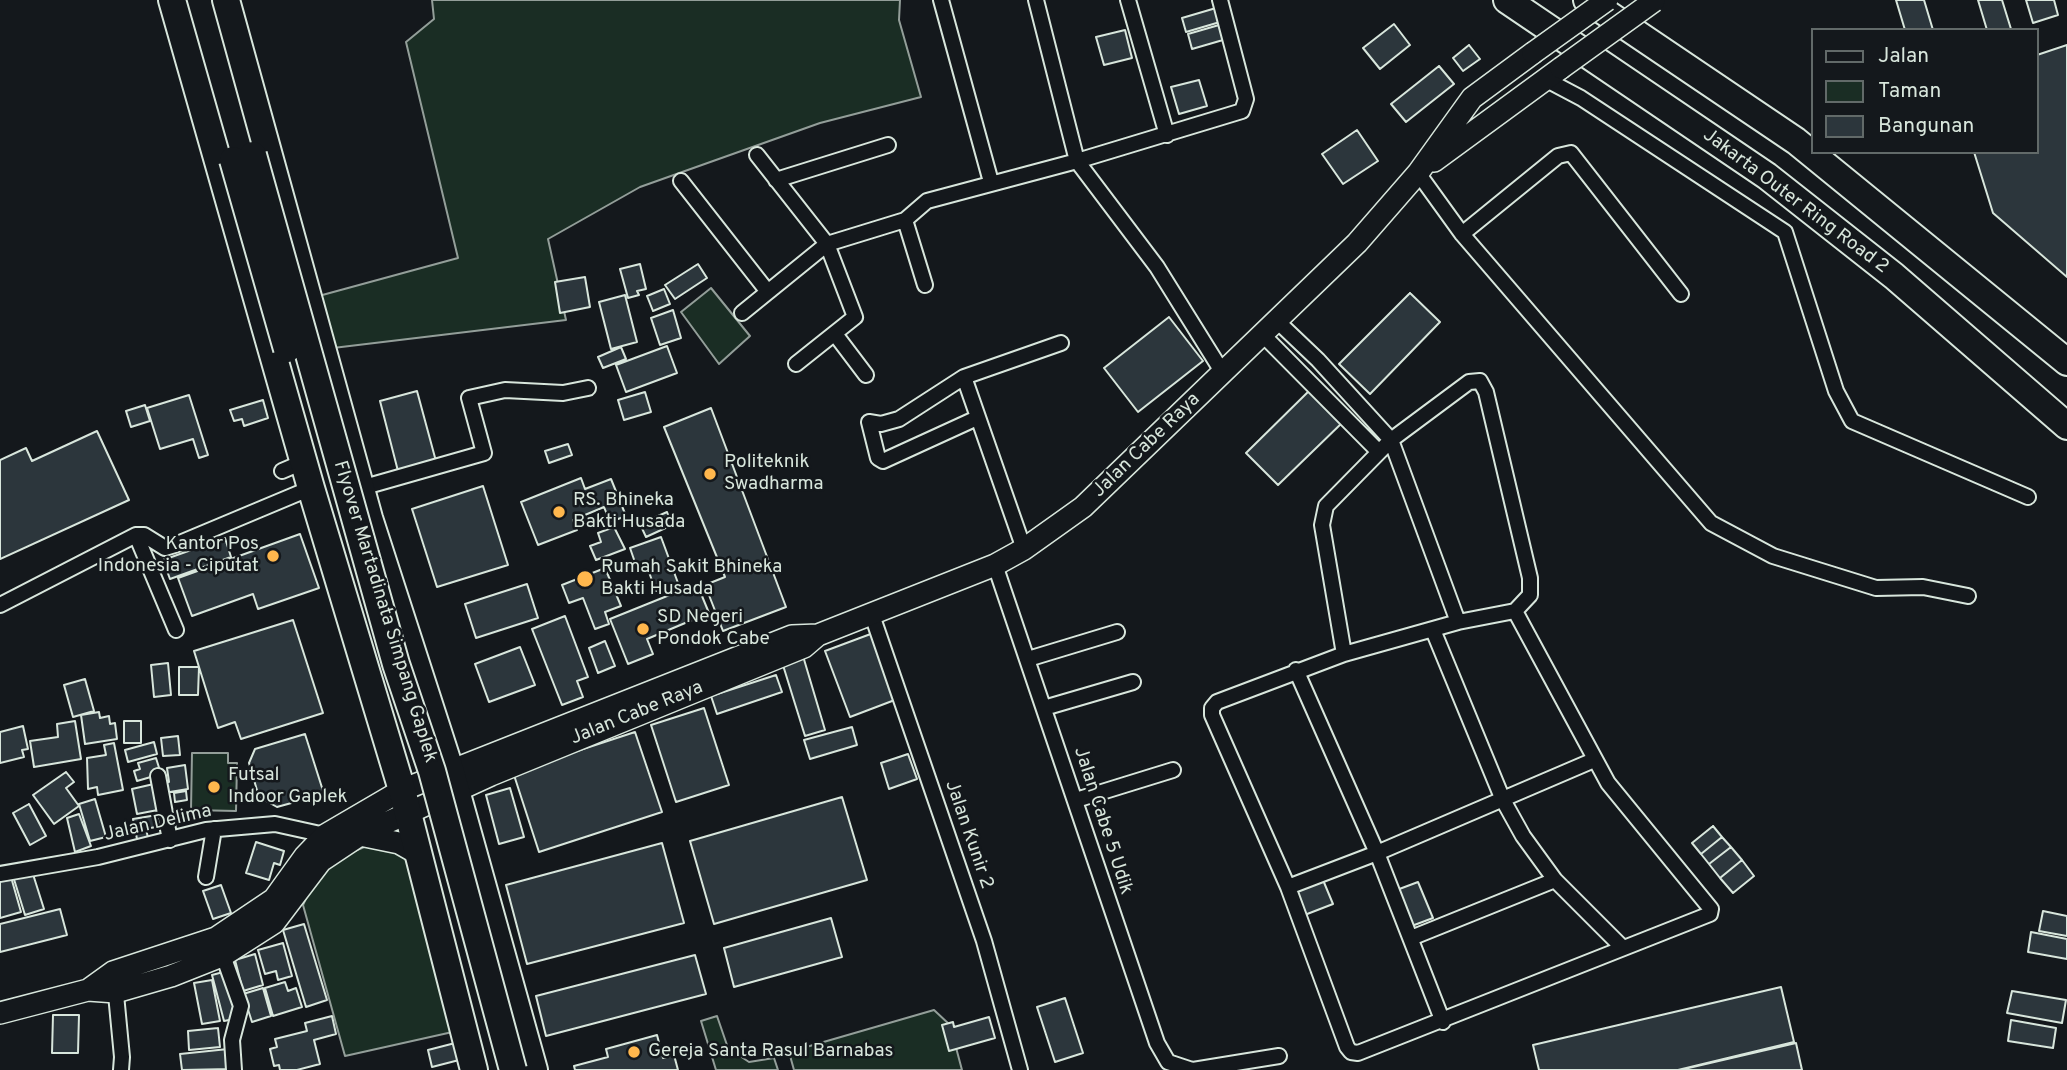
<!DOCTYPE html>
<html>
<head>
<meta charset="utf-8">
<style>
	body { margin:0 }
	#map { position:relative; width:2067px; height:1070px; overflow:hidden; background:#14181c; font-family:Overpass,sans-serif }
	canvas { display:block }
	.legend { position:absolute; left:1811px; top:28px; width:228px; height:126px; box-sizing:border-box; background:#14181c; border:2px solid #626a69; margin:0; padding:9px 12px; list-style:none; font-size:21px; color:#d8e6dc }
	.legend li { display:flex; align-items:center; gap:14px; height:35px }
	.legend b { width:35px; border:2px solid #626a69 }
</style>
</head>
<body>
<div id="map">
<canvas width="2067" height="1070"></canvas>
<ul class="legend">
<li><b style="height:9px;background:#14181c"></b>Jalan</li>
<li><b style="height:19px;background:#1a2d24"></b>Taman</li>
<li><b style="height:19px;background:#2c363c"></b>Bangunan</li>
</ul>
</div>
<script>
const ctx = document.querySelector('canvas').getContext('2d');
ctx.lineJoin = 'round';
function paint(path, color) { ctx.fillStyle = color; ctx.fill(path, 'evenodd'); }
const toPath = rows => new Path2D(rows.map(r => 'M' + r).join(''));
function trace(path, color, width, dash) { ctx.strokeStyle = color; ctx.lineWidth = width; ctx.lineCap = dash ? 'butt' : 'round'; ctx.setLineDash(dash || []); ctx.stroke(path); }
function drawText(font, color, halo, rows, align = 'center') {
  ctx.font = font + ' Overpass,sans-serif'; ctx.lineWidth = 5; ctx.setLineDash([]); ctx.textBaseline = 'middle'; ctx.strokeStyle = halo; ctx.fillStyle = color; for (const [text, x, y, turn = 0] of rows) {
    ctx.save(); ctx.translate(x, y); ctx.rotate((+turn || 0) * Math.PI / 180); ctx.textAlign = isNaN(turn) ? turn : align; if (halo) ctx.strokeText(text, 0, 0); ctx.fillText(text, 0, 0); ctx.restore();
  }
}
const green = toPath([
	[432,0,900,0,899,20,921,97,820,123,640,187,548,239,566,320,333,348,315,297,458,258,406,42,434,19,432,0],
	[711,288,750,336,719,364,681,312,711,288],
	[192,753,228,753,228,763,237,763,236,811,191,810,192,753],
	[369,845,382,847,413,861,457,1031,345,1056,303,905,313,883,331,861,369,845],
	[934,1010,950,1025,962,1070,794,1070,789,1052,934,1010],
	[717,1016,728,1048,749,1062,774,1058,778,1070,716,1070,701,1021,717,1016]
]);
paint(green, '#1a2d24');
trace(green, '#939e99', 2);
const building = toPath([
	[1896,0,1924,0,1933,30,1905,30,1896,0],
	[1978,0,2002,0,2011,29,1987,30,1978,0],
	[2026,0,2054,0,2058,15,2033,23,2026,0],
	[1216,8,1220,22,1186,32,1182,18,1216,8],
	[1394,24,1410,45,1380,69,1363,48,1394,24],
	[1219,25,1223,40,1192,49,1188,34,1219,25],
	[1125,30,1132,58,1104,65,1096,37,1125,30],
	[1469,45,1480,59,1463,71,1453,58,1469,45],
	[2067,45,2067,277,1993,213,1974,152,2037,152,2037,55,2067,45],
	[1439,66,1454,84,1406,122,1391,104,1439,66],
	[1199,80,1207,106,1179,114,1171,87,1199,80],
	[1357,130,1378,161,1343,184,1322,154,1357,130],
	[640,264,646,289,637,291,639,295,628,298,620,269,640,264],
	[698,264,707,278,675,299,665,285,698,264],
	[585,277,590,307,560,313,555,282,585,277],
	[664,289,670,304,653,311,647,296,664,289],
	[1410,293,1440,322,1370,394,1339,364,1410,293],
	[625,295,637,342,611,349,599,302,625,295],
	[673,310,681,338,660,345,651,318,673,310],
	[1169,317,1203,361,1138,412,1104,368,1169,317],
	[667,346,677,373,626,392,616,365,667,346],
	[621,347,626,359,603,368,598,357,621,347],
	[1313,387,1345,420,1278,485,1246,453,1313,387],
	[417,391,437,465,399,475,380,401,417,391],
	[645,392,651,412,624,420,618,400,645,392],
	[189,395,208,455,199,458,193,439,160,449,147,408,189,395],
	[263,400,268,418,244,426,242,419,234,421,230,410,263,400],
	[145,405,150,421,131,427,126,411,145,405],
	[711,408,786,607,723,631,705,585,725,577,664,427,711,408],
	[97,431,129,500,0,559,0,460,26,448,32,461,97,431],
	[568,444,572,455,549,463,545,451,568,444],
	[581,478,585,489,611,479,626,516,610,522,604,507,573,520,577,530,538,545,521,502,581,478],
	[483,486,508,565,437,587,412,509,483,486],
	[667,512,672,525,646,537,640,524,667,512],
	[614,527,625,549,596,560,590,546,601,542,598,533,614,527],
	[300,534,319,588,258,609,253,594,192,616,178,578,300,534],
	[661,537,678,583,656,591,647,567,638,571,630,548,661,537],
	[225,538,231,557,170,579,163,560,225,538],
	[605,568,621,606,605,612,609,624,595,629,583,598,569,603,562,585,605,568],
	[527,584,538,618,476,638,465,604,527,584],
	[697,584,709,613,647,639,653,654,628,664,610,619,697,584],
	[565,616,588,677,577,681,583,697,562,705,532,629,565,616],
	[293,620,323,713,241,739,235,722,218,728,194,651,293,620],
	[876,632,900,698,850,717,825,651,876,632],
	[605,641,615,666,598,673,589,648,605,641],
	[520,647,535,685,489,702,475,664,520,647],
	[803,656,825,730,805,736,782,662,803,656],
	[168,663,171,695,154,697,151,665,168,663],
	[179,667,199,667,198,695,179,695,179,667],
	[776,675,782,692,717,714,711,696,776,675],
	[85,679,94,711,73,717,64,685,85,679],
	[704,708,729,785,676,802,651,725,704,708],
	[99,712,100,718,109,716,110,724,115,723,117,739,85,744,81,715,99,712],
	[75,721,81,759,34,767,30,741,58,737,57,724,75,721],
	[124,721,141,721,141,743,124,743,124,721],
	[23,726,28,749,22,750,24,757,0,763,0,732,23,726],
	[852,727,857,745,810,759,804,740,852,727],
	[635,732,662,812,539,852,513,772,635,732],
	[305,734,324,794,277,807,259,797,249,763,255,749,305,734],
	[178,736,180,755,163,756,161,738,178,736],
	[154,742,157,754,128,762,125,750,154,742],
	[114,743,123,790,98,795,97,787,88,789,87,758,106,755,104,745,114,743],
	[908,754,917,779,889,789,881,763,908,754],
	[156,758,161,774,137,781,134,771,140,769,138,763,156,758],
	[185,765,188,789,164,793,163,783,169,782,167,768,185,765],
	[66,772,74,782,66,788,79,806,54,824,33,795,66,772],
	[158,783,163,809,137,814,132,789,158,783],
	[510,788,524,837,499,844,486,795,510,788],
	[186,791,187,800,175,802,174,793,186,791],
	[842,797,867,880,714,924,690,841,842,797],
	[95,799,106,837,90,841,79,804,95,799],
	[29,804,46,836,30,845,13,813,29,804],
	[79,814,91,846,75,852,67,818,79,814],
	[163,814,165,825,146,829,149,842,138,844,133,819,163,814],
	[1713,826,1722,837,1701,854,1692,843,1713,826],
	[1722,837,1731,847,1709,864,1701,854,1722,837],
	[256,842,284,851,280,865,274,863,269,880,246,873,256,842],
	[662,843,684,923,527,964,506,885,662,843],
	[1731,847,1742,860,1720,878,1709,864,1731,847],
	[1742,860,1754,876,1733,893,1720,878,1742,860],
	[32,871,44,909,25,915,13,876,32,871],
	[11,877,21,912,0,918,0,880,11,877],
	[1323,880,1333,904,1302,916,1292,892,1323,880],
	[1418,882,1433,918,1409,927,1394,891,1418,882],
	[221,885,231,913,213,919,203,891,221,885],
	[60,909,67,935,0,952,0,924,60,909],
	[2043,911,2067,916,2067,936,2039,931,2043,911],
	[831,918,842,957,734,987,724,948,831,918],
	[304,924,327,1000,306,1007,283,930,304,924],
	[2031,932,2067,939,2067,959,2028,952,2031,932],
	[283,943,292,976,278,980,276,971,265,974,258,950,283,943],
	[255,954,263,985,243,991,235,960,255,954],
	[695,955,706,994,546,1036,536,996,695,955],
	[227,971,239,1018,224,1021,212,975,227,971],
	[212,980,220,1021,202,1024,194,983,212,980],
	[285,982,288,991,296,988,302,1007,273,1016,265,988,285,982],
	[1781,987,1794,1042,1678,1070,1539,1070,1533,1045,1781,987],
	[263,988,271,1016,252,1022,243,994,263,988],
	[2012,991,2066,1000,2062,1023,2007,1013,2012,991],
	[1065,998,1083,1053,1055,1062,1037,1007,1065,998],
	[53,1015,79,1015,78,1053,52,1053,53,1015],
	[332,1016,336,1034,314,1040,320,1064,297,1070,280,1070,279,1065,274,1066,270,1049,277,1047,275,1039,307,1031,305,1023,332,1016],
	[989,1017,995,1038,949,1051,942,1025,953,1022,954,1027,989,1017],
	[2011,1020,2056,1028,2053,1048,2008,1041,2011,1020],
	[218,1028,220,1047,189,1050,188,1031,218,1028],
	[657,1035,663,1058,674,1055,678,1070,575,1070,574,1066,608,1057,606,1049,657,1035],
	[459,1042,463,1059,432,1067,428,1050,459,1042],
	[1796,1043,1802,1070,1680,1070,1796,1043],
	[228,1049,230,1069,182,1070,180,1054,228,1049]
]);
paint(building, '#2c363c');
trace(building, '#d8e6dc', 2);
const street = toPath([
	[941,0,991,182],
	[1036,0,1077,161,1157,267,1223,373],
	[1128,0,1167,135],
	[1545,79,1581,98,1785,232,1836,391,1852,421,2028,497],
	[757,155,827,244,855,317,796,364],
	[1418,173,1462,234,1711,523,1773,556,1876,588,1923,587,1968,596],
	[776,180,888,145],
	[681,181,768,292],
	[1462,234,1558,156,1571,153,1681,294],
	[925,285,905,220,927,201,1077,161,1242,111,1246,99,1220,0],
	[742,313,827,244,905,220],
	[1276,320,1318,360,1391,440,1458,622],
	[835,334,866,375],
	[1262,334,1379,452],
	[964,377,1024,549],
	[977,418,883,461,878,458,869,422,881,424,899,419,964,377,1061,343],
	[282,471,303,462],
	[361,488,484,453,469,398,505,390,563,393,588,388],
	[136,535,176,630],
	[995,565,1157,1043,1168,1062,1192,1070],
	[0,605,136,535,144,535,165,548,175,545,311,488],
	[872,615,984,941,1020,1070],
	[1433,630,1503,800,1523,836,1555,880,1623,948],
	[1344,654,1322,525,1326,506,1391,440,1469,382,1480,381,1486,392,1530,578,1530,595,1515,611,1458,622,1344,654,1217,702,1212,708,1212,715,1288,887,1347,1047,1351,1052,1358,1053,1710,914,1711,909,1608,783,1515,611],
	[1028,659,1117,632],
	[1044,708,1133,682],
	[158,776,170,840],
	[1076,800,1173,770],
	[0,874,98,857,206,830,275,824,325,835],
	[206,877,214,829],
	[1288,887,1377,853,1296,670],
	[1411,938,1555,880],
	[220,947,241,1006,232,1040,234,1070],
	[115,984,122,1057,121,1070],
	[1443,1022,1377,853,1594,760],
	[1193,1070,1279,1056]
]);
const secondary = toPath([
	[1434,161,1561,68],
	[360,835,399,843,420,855],
	[88,990,116,992,171,976,224,955,274,923,321,861,360,835,491,775,804,647,818,635,995,565,1024,549,1083,507,1357,243,1418,173,1472,98,1533,53],
	[0,1013,88,990,113,972,216,938,274,899,305,856,325,835,402,790,792,636,818,635]
]);
const highway = toPath([
	[172,0,311,488,402,790,474,1070],
	[226,0,369,518,450,769,534,1070],
	[1507,0,1767,176,1894,276,2067,426],
	[1587,0,1796,141,2067,362]
]);
trace(street, '#d8e6dc', 18);
trace(secondary, '#d8e6dc', 24);
trace(highway, '#d8e6dc', 30);
trace(street, '#14181c', 14);
trace(secondary, '#14181c', 21);
trace(highway, '#14181c', 26);
const secondaryBridge = toPath([
	[1533,53,1607,0],
	[1561,68,1654,1]
]);
const highwayBridge = toPath([
	[253,155,396,664,432,771,513,1070],
	[233,160,287,349]
]);
trace(secondaryBridge, '#d8e6dc', 24, []);
trace(highwayBridge, '#d8e6dc', 30, []);
trace(secondaryBridge, '#14181c', 21);
trace(highwayBridge, '#14181c', 26);
for (const [x, y, r, color] of [
	[710,474,7,"#ffb74d"],
	[559,512,7,"#ffb74d"],
	[273,556,7,"#ffb74d"],
	[585,579,9,"#ffb74d"],
	[643,629,7,"#ffb74d"],
	[214,787,7,"#ffb74d"],
	[634,1052,7,"#ffb74d"]
]) { const dot = new Path2D(); dot.arc(x, y, r, 0, 2 * Math.PI); ctx.fillStyle = color; ctx.fill(dot); trace(dot, '#14181c', 2.5); }
drawText('19px', '#d8e6dc', '#14181c', [
	["Jakarta Outer Ring Road 2",1795,202,37],
	["Jalan Cabe Raya",1147,446,-44],
	["Flyover Martadinata Simpang Gaplek",384,612,73],
	["Jalan Cabe Raya",637,714,-22],
	["Jalan Cabe 5 Udik",1102,821,72],
	["Jalan Delima",158,824,-13],
	["Jalan Kunir 2",968,835,71]
]);
drawText('19px', '#d8e6dc', '#14181c', [
	["Politeknik",724,463],
	["Swadharma",724,485],
	["RS. Bhineka",573,501],
	["Bakti Husada",573,523],
	["Kantor Pos",259,545,"right"],
	["Indonesia - Ciputat",259,567,"right"],
	["Rumah Sakit Bhineka",601,568],
	["Bakti Husada",601,590],
	["SD Negeri",657,618],
	["Pondok Cabe",657,640],
	["Futsal",228,776],
	["Indoor Gaplek",228,798],
	["Gereja Santa Rasul Barnabas",648,1052]
], 'left');
</script>
</body>
</html>
